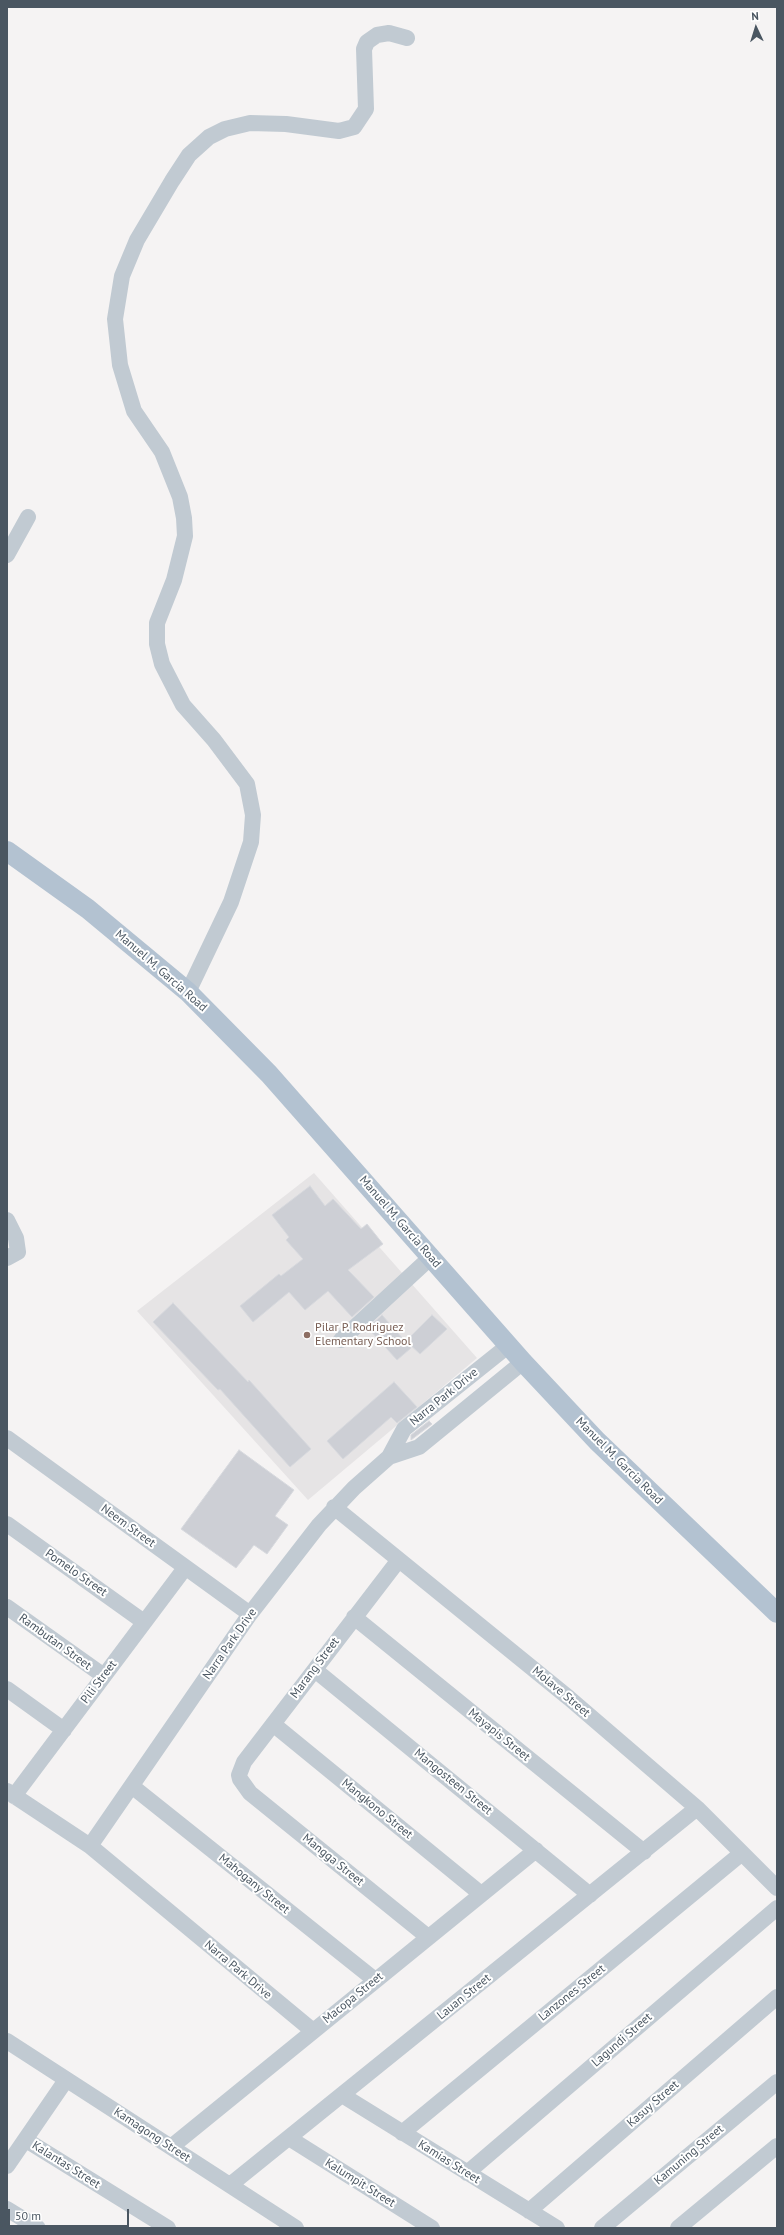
<!DOCTYPE html>
<html>
<head>
<meta charset="utf-8">
<style>
	body { margin:0 }
	#map { position:relative; width:784px; height:2235px; overflow:hidden; background:#f5f3f3; font-family:"PT Sans",sans-serif }
	canvas { display:block }
	.frame { position:absolute; inset:0; border:8px solid #4a5661; pointer-events:none }
	.north { position:absolute; left:736px; top:8px; width:40px; height:40px; -webkit-text-stroke:3px #fff; paint-order:stroke; rotate:356deg; font-size:11px; font-weight:700; line-height:16px; text-align:center; color:#4a5661 }
	.north::after { content:''; display:block; margin:auto; width:14px; height:18px; background:#4a5661; clip-path:polygon(50% 0,100% 100%,50% 72%,0 100%) }
	.scale { position:absolute; left:8px; top:2209px; width:121px; height:18px; box-sizing:border-box; border:2px solid #4a5661; border-top:0; padding-left:5px; font-size:12px; line-height:14px; white-space:nowrap; color:#4a5661; -webkit-text-stroke:3px #fff; paint-order:stroke }
</style>
</head>
<body>
<div id="map">
<canvas width="784" height="2235"></canvas>
<div class="frame"></div>
<div class="north">N</div>
<div class="scale">50 m</div>
</div>
<script>
const ctx = document.querySelector('canvas').getContext('2d');
ctx.lineJoin = 'round';
function paint(path, color) { ctx.fillStyle = color; ctx.fill(path, 'evenodd'); }
const toPath = rows => new Path2D(rows.map(r => 'M' + r).join(''));
function trace(path, color, width, dash) { ctx.strokeStyle = color; ctx.lineWidth = width; ctx.lineCap = dash ? 'butt' : 'round'; ctx.setLineDash(dash || []); ctx.stroke(path); }
function drawText(font, color, halo, rows, align = 'center') {
  ctx.font = font + ' "PT Sans",sans-serif'; ctx.lineWidth = 4; ctx.setLineDash([]); ctx.textBaseline = 'middle'; ctx.strokeStyle = halo; ctx.fillStyle = color; for (const [text, x, y, turn = 0] of rows) {
    ctx.save(); ctx.translate(x, y); ctx.rotate((+turn || 0) * Math.PI / 180); ctx.textAlign = isNaN(turn) ? turn : align; if (halo) ctx.strokeText(text, 0, 0); ctx.fillText(text, 0, 0); ctx.restore();
  }
}
paint(toPath([
	[314,1173,477,1358,308,1500,137,1311]
]), '#e6e4e5');
const building = toPath([
	[310,1186,325,1206,333,1199,361,1229,367,1224,383,1244,348,1270,374,1297,352,1317,328,1291,305,1310,289,1292,253,1322,240,1306,279,1274,281,1276,303,1259,286,1240,289,1237,272,1215,310,1186],
	[173,1303,248,1382,249,1380,311,1449,290,1467,220,1389,218,1390,153,1322,173,1303],
	[382,1315,411,1348,397,1360,368,1328,382,1315],
	[432,1315,447,1329,420,1354,406,1341,432,1315],
	[394,1382,417,1407,397,1423,391,1417,343,1459,327,1441,394,1382],
	[429,1421,432,1424,411,1440,411,1435,429,1421],
	[239,1450,294,1490,275,1516,288,1525,267,1554,254,1545,236,1568,181,1529,239,1450]
]);
paint(building, '#cdcfd5');
trace(building, '#d7d9de', 1);
trace(toPath([
	[7,555,28,517],
	[188,992,231,902,251,842,253,815,247,784,214,740,183,705,162,664,157,644,157,623,174,580,185,536,184,518,180,497,162,452,134,411,120,365,115,319,122,276,137,240,172,181,189,155,209,137,225,129,250,123,286,124,339,131,354,127,366,109,364,49,367,42,377,35,389,33,407,38],
	[7,1220,16,1238,18,1252,7,1258],
	[341,1340,431,1257],
	[7,1438,250,1614],
	[389,1457,419,1447,523,1362],
	[334,1507,569,1698,697,1808,777,1888],
	[7,1524,144,1622],
	[398,1561,244,1762,239,1775,240,1779,250,1793,428,1937],
	[7,1607,104,1676],
	[354,1617,644,1852],
	[315,1670,590,1895],
	[7,1689,64,1730],
	[273,1724,481,1894],
	[133,1787,375,1980],
	[7,1791,90,1846,313,2031],
	[14,1796,185,1568],
	[90,1846,250,1614,319,1525,354,1488,389,1457,404,1429,509,1345],
	[7,2041,296,2228],
	[342,2095,557,2228],
	[402,2133,742,1853],
	[289,2138,432,2228],
	[26,2140,168,2228],
	[171,2147,536,1850],
	[7,2166,66,2080],
	[467,2173,777,1908],
	[230,2185,697,1808],
	[7,2209,38,2228],
	[529,2211,777,1997],
	[602,2228,777,2082],
	[678,2228,777,2146]
]), '#c1cad2', 16);
trace(toPath([
	[7,851,88,909,188,992,269,1074,523,1362,597,1441,777,1613]
]), '#b3c2d1', 20);
for (const [x, y, r, color] of [
	[307,1335,4,"#8d6e63"]
]) { const dot = new Path2D(); dot.arc(x, y, r, 0, 2 * Math.PI); ctx.fillStyle = color; ctx.fill(dot); trace(dot, '#fff', 1.5); }
drawText('12px', '#4a5661', '#fff', [
	["Manuel M. Garcia Road",161,971,41],
	["Manuel M. Garcia Road",400,1222,49],
	["Narra Park Drive",444,1397,-39],
	["Manuel M. Garcia Road",619,1461,45],
	["Neem Street",128,1526,36],
	["Pomelo Street",76,1573,35],
	["Rambutan Street",55,1642,36],
	["Narra Park Drive",230,1644,-55],
	["Marang Street",315,1668,-53],
	["Pili Street",99,1682,-53],
	["Molave Street",561,1692,40],
	["Mayapis Street",499,1735,39],
	["Mangosteen Street",453,1782,39],
	["Mangkono Street",377,1809,39],
	["Mangga Street",333,1860,39],
	["Mahogany Street",254,1884,39],
	["Narra Park Drive",238,1970,40],
	["Lanzones Street",572,1993,-39],
	["Lauan Street",464,1997,-39],
	["Macopa Street",353,1998,-39],
	["Lagundi Street",622,2040,-41],
	["Kasuy Street",653,2104,-41],
	["Kamagong Street",152,2135,33],
	["Kamuning Street",689,2155,-40],
	["Kamias Street",449,2162,32],
	["Kalantas Street",66,2165,32],
	["Kalumpit Street",360,2183,32]
]);
drawText('12px', '#785e54', '#fff', [
	["Pilar P. Rodriguez",315,1328],
	["Elementary School",315,1342]
], 'left');
</script>
</body>
</html>
